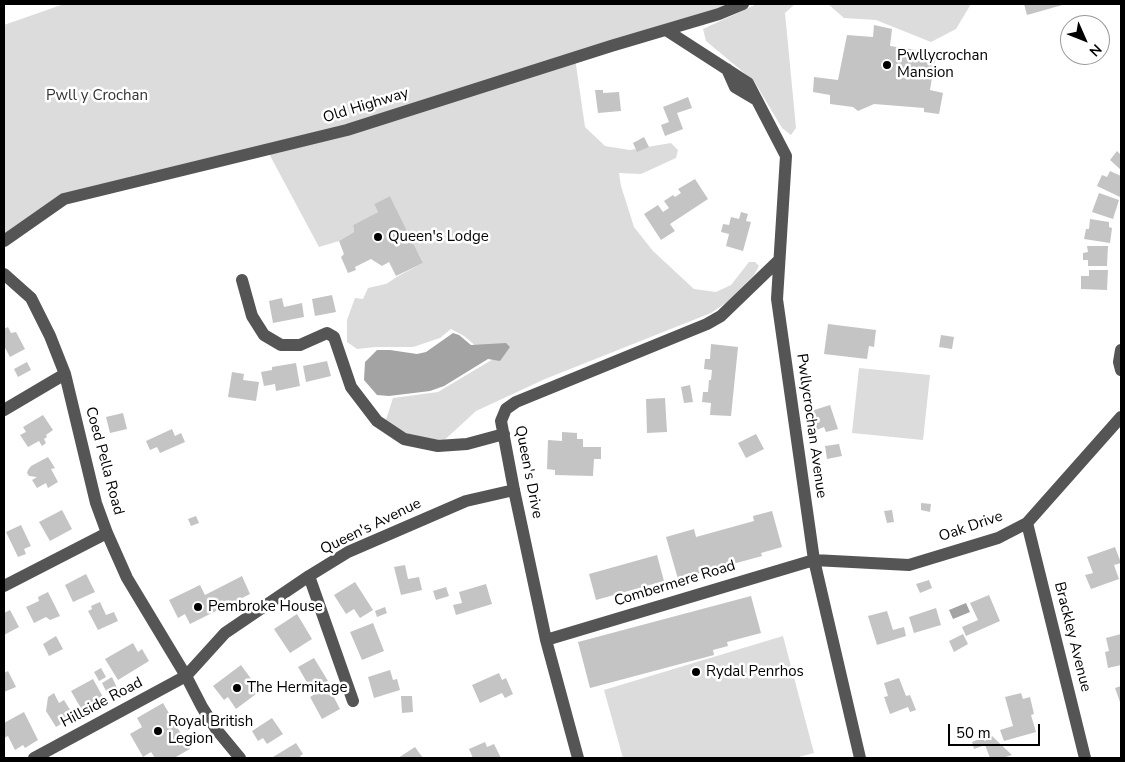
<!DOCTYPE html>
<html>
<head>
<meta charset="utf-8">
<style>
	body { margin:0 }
	#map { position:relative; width:1125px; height:762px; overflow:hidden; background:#fff; font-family:"Nunito Sans",sans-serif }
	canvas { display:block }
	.frame { position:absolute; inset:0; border:5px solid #000; pointer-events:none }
	.north { position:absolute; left:1060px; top:15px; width:50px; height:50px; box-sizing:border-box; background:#fff; border:1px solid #999; border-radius:50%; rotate:134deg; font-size:14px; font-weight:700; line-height:20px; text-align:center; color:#000 }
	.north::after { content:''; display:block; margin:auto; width:18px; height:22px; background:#000; clip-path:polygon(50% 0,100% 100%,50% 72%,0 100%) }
	.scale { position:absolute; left:948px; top:724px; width:92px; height:22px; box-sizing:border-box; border:2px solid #000; border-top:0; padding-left:6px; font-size:15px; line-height:18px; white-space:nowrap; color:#000; -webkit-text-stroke:4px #fff; paint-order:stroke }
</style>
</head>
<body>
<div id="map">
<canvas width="1125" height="762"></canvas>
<div class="frame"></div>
<div class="north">N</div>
<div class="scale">50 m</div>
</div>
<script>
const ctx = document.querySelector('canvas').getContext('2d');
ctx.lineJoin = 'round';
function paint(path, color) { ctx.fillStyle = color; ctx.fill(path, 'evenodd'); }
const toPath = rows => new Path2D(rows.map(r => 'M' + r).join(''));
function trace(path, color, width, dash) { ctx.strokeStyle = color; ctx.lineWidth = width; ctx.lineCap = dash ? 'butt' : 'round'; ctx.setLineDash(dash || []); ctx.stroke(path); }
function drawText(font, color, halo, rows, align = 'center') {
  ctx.font = font + ' "Nunito Sans",sans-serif'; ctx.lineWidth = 5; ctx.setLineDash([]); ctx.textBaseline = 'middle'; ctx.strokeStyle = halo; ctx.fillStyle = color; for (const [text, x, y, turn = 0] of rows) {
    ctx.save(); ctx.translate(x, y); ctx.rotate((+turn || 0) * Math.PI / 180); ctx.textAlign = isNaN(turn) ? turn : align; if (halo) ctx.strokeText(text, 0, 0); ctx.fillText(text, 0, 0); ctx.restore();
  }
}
paint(toPath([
	[64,4,743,4,575,58,585,127,605,146,630,150,671,143,678,150,676,158,641,174,619,173,621,186,634,227,653,251,694,289,716,292,731,285,749,262,755,262,759,266,754,275,730,300,711,313,545,379,476,411,438,446,384,426,393,398,438,392,505,352,477,347,464,336,451,329,440,338,413,347,376,347,357,349,347,342,347,320,355,298,363,299,368,288,386,284,400,275,423,263,390,196,374,204,378,212,353,225,354,232,339,241,319,247,267,150,64,199,4,241,4,25],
	[757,4,795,4,785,13,796,128,791,135,782,128,754,81,706,41,703,29],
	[828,4,971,4,956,29,931,42,876,20,844,18],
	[859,368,930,375,923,440,852,433],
	[783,636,814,753,795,758,623,758,604,690]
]), '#dcdcdc');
paint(toPath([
	[453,333,459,335,471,345,506,343,510,347,500,361,488,359,444,386,430,391,389,396,377,395,364,380,365,362,377,350,390,350,417,354,426,352],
	[966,603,970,612,953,619,949,610]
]), '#a3a3a3');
paint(toPath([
	[1024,4,1066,4,1027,15],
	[874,25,892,29,890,46,936,53,930,90,943,93,939,114,924,112,924,108,874,104,858,111,853,107,830,104,830,95,813,92,814,77,838,80,847,35,873,37],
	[595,90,603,90,603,93,619,92,621,111,598,113],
	[688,97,692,108,677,113,683,129,665,136,661,125,669,122,663,107],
	[644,137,649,147,637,152,633,143],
	[1117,151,1120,154,1121,153,1121,170,1110,160],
	[1110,171,1121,176,1120,197,1097,186,1102,175,1107,177],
	[695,179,708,199,670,224,675,231,661,240,644,214,658,205,663,212,669,208,664,201,673,195,675,197,681,193,678,189],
	[1099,193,1119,200,1113,219,1092,212],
	[390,196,423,263,396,276,389,262,382,266,371,259,355,267,356,270,348,273,341,257,344,254,339,241,354,232,353,225,378,212,374,204],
	[741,212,748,214,746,221,751,222,743,251,726,246,729,234,721,232,723,224,729,225,731,217,739,219],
	[1090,219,1109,222,1109,227,1112,228,1110,243,1084,239,1086,229,1089,229],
	[1087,246,1108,246,1107,266,1088,266,1088,260,1083,260,1083,253,1088,252],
	[1089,270,1108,270,1107,290,1081,289,1081,276,1089,276],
	[332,295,336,312,315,316,312,299],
	[282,298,284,307,302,303,304,317,273,323,269,301],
	[828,324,876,330,874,347,869,346,867,359,824,354],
	[8,327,11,333,16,332,25,349,10,357,4,346,4,329],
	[941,335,954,337,952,349,939,347],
	[711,344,738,347,731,416,710,415,711,403,702,402,703,392,708,392,709,380,711,380,712,370,704,369,705,359,710,359],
	[327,361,331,376,306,382,303,366],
	[27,362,31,370,18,377,14,369],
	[296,363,300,386,276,391,275,384,264,386,261,372,272,370,272,367],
	[232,372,244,374,243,380,259,382,256,401,228,397],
	[690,385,693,402,684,403,681,387],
	[665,398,667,432,647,433,646,399],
	[830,405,838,429,826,432,824,427,814,431,808,412],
	[123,413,127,429,110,433,106,417],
	[43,415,53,430,46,435,47,437,44,439,46,443,42,446,39,441,28,447,20,435,26,432,23,427],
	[172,429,175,436,181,433,185,442,160,453,157,447,150,450,146,441],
	[562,432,577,433,577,439,583,439,583,447,601,447,601,459,594,459,593,476,555,475,555,470,547,469,548,440,562,441],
	[756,434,764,449,746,458,738,443],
	[839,444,842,456,827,459,825,446],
	[48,457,55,468,51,469,58,482,48,488,46,483,37,488,32,480,37,477,29,476,27,473,28,470,31,466],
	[921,503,931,504,930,512,921,510],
	[62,510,72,529,50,541,39,522],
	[892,510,894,522,887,523,884,511],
	[772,511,782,547,761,553,762,556,678,579,666,537,694,529,696,537,754,521,753,516],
	[196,516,199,523,191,526,188,519],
	[21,525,31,546,24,549,26,554,18,557,6,532],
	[1115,547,1121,563,1114,565,1119,579,1091,589,1085,575,1093,573,1087,557],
	[657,555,664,581,596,600,589,574],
	[405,565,408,579,419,577,422,590,401,595,394,567],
	[86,574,95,592,73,602,65,585],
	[242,576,250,594,190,624,185,614,178,618,169,600,200,585,205,595],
	[929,580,932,588,920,593,916,584],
	[355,582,373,610,360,618,354,609,346,614,334,595],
	[486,584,492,604,456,615,453,605,462,603,459,592],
	[446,587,449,596,436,600,433,591],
	[48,592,60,616,50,620,46,617,34,623,26,607,39,601,38,597],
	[989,595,1000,621,966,636,962,627,978,620,970,603],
	[751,596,761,633,727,642,728,646,713,650,714,655,590,688,578,642],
	[100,602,106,615,114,612,118,621,98,630,88,611,92,609,91,606],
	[385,607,387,613,377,617,375,611],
	[936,608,941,625,914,633,909,617],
	[10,610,19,627,4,635,4,613],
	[887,611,893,630,904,627,906,636,877,645,868,616],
	[297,614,312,639,290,653,274,629],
	[373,623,384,651,362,660,350,632],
	[963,634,968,644,954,652,949,641],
	[1121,634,1121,665,1108,668,1105,652,1109,651,1106,638],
	[56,636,63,649,49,656,43,644],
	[133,643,138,652,142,649,149,661,118,680,105,659],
	[314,658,328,681,312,691,298,667],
	[241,665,260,691,236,709,228,697,224,700,213,686],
	[101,668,106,677,99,681,94,672],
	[390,670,393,680,397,679,400,690,374,698,368,677],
	[8,671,16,687,4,692,4,673],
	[499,673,502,680,506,678,513,694,505,698,502,693,480,703,472,685],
	[112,677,117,688,107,693,102,683],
	[899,678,906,696,910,695,916,710,910,712,908,707,890,714,884,697,888,696,884,683],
	[93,679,103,697,87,706,89,709,83,712,71,691],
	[328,686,340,709,322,719,310,697],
	[1121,686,1121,705,1115,688],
	[54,693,59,703,64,700,74,716,56,727,46,711,48,697],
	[1021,693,1023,699,1030,697,1034,714,1031,715,1036,732,1004,741,1000,730,1013,726,1005,697],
	[401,696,412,696,413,712,402,713],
	[163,703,190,749,174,758,155,758,151,752,143,757,130,734,142,727,137,718],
	[24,712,38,740,25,748,23,745,15,750,8,736,4,738,4,723],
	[272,718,283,734,267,744,263,738,258,741,252,731],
	[992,736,1012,755,1002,758,990,758,985,745,974,749,972,742,982,738,985,741],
	[485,742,487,747,494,744,501,758,473,758,469,749],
	[296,743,303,754,300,756,301,758,274,758,273,757],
	[415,747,423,758,398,758]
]), '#c4c4c4');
trace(toPath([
	[666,30,748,83,786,156,777,299,814,560,860,758],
	[727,69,735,87,757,100],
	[4,241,64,199,347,130,611,46,719,14,743,4],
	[4,274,31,298,50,336,65,374,96,503,107,533,127,578,186,676,202,707,216,729,240,758],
	[242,280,252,316,264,335,281,345,300,345,327,333,334,337,351,387,377,421,404,439,438,446,467,444,504,434],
	[1121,350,1119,362,1121,370],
	[4,410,65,374],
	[1027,523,1085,758],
	[309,576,353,701],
	[4,586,107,533],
	[546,640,814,560,909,565,998,538,1027,523,1121,417],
	[34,758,186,676,225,633,309,576,348,552,466,501,514,490],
	[578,758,546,640,514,490,501,421,506,409,516,402,707,324,721,316,778,261]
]), '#555', 12);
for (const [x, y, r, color] of [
	[887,65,5,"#000"],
	[378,237,5,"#000"],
	[198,607,5,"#000"],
	[696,672,5,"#000"],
	[237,688,5,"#000"],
	[158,731,5,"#000"]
]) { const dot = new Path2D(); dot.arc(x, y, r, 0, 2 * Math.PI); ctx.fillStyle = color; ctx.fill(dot); trace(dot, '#fff', 2); }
drawText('15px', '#000', '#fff', [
	["Pwllycrochan",897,56],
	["Mansion",897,73],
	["Queen's Lodge",388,237],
	["Pembroke House",208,607],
	["Rydal Penrhos",706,672],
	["The Hermitage",247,688],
	["Royal British",168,722],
	["Legion",168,739]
], 'left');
drawText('15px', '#333', '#fff', [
	["Pwll y Crochan",97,96]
]);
drawText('15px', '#000', '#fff', [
	["Old Highway",366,106,-17],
	["Pwllycrochan Avenue",811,426,82],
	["Coed Pella Road",104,461,75],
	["Queen's Drive",528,472,79],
	["Queen's Avenue",371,527,-26],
	["Oak Drive",971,527,-19],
	["Combermere Road",675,584,-17],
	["Brackley Avenue",1072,637,76],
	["Hillside Road",102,703,-28]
]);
</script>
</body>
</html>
